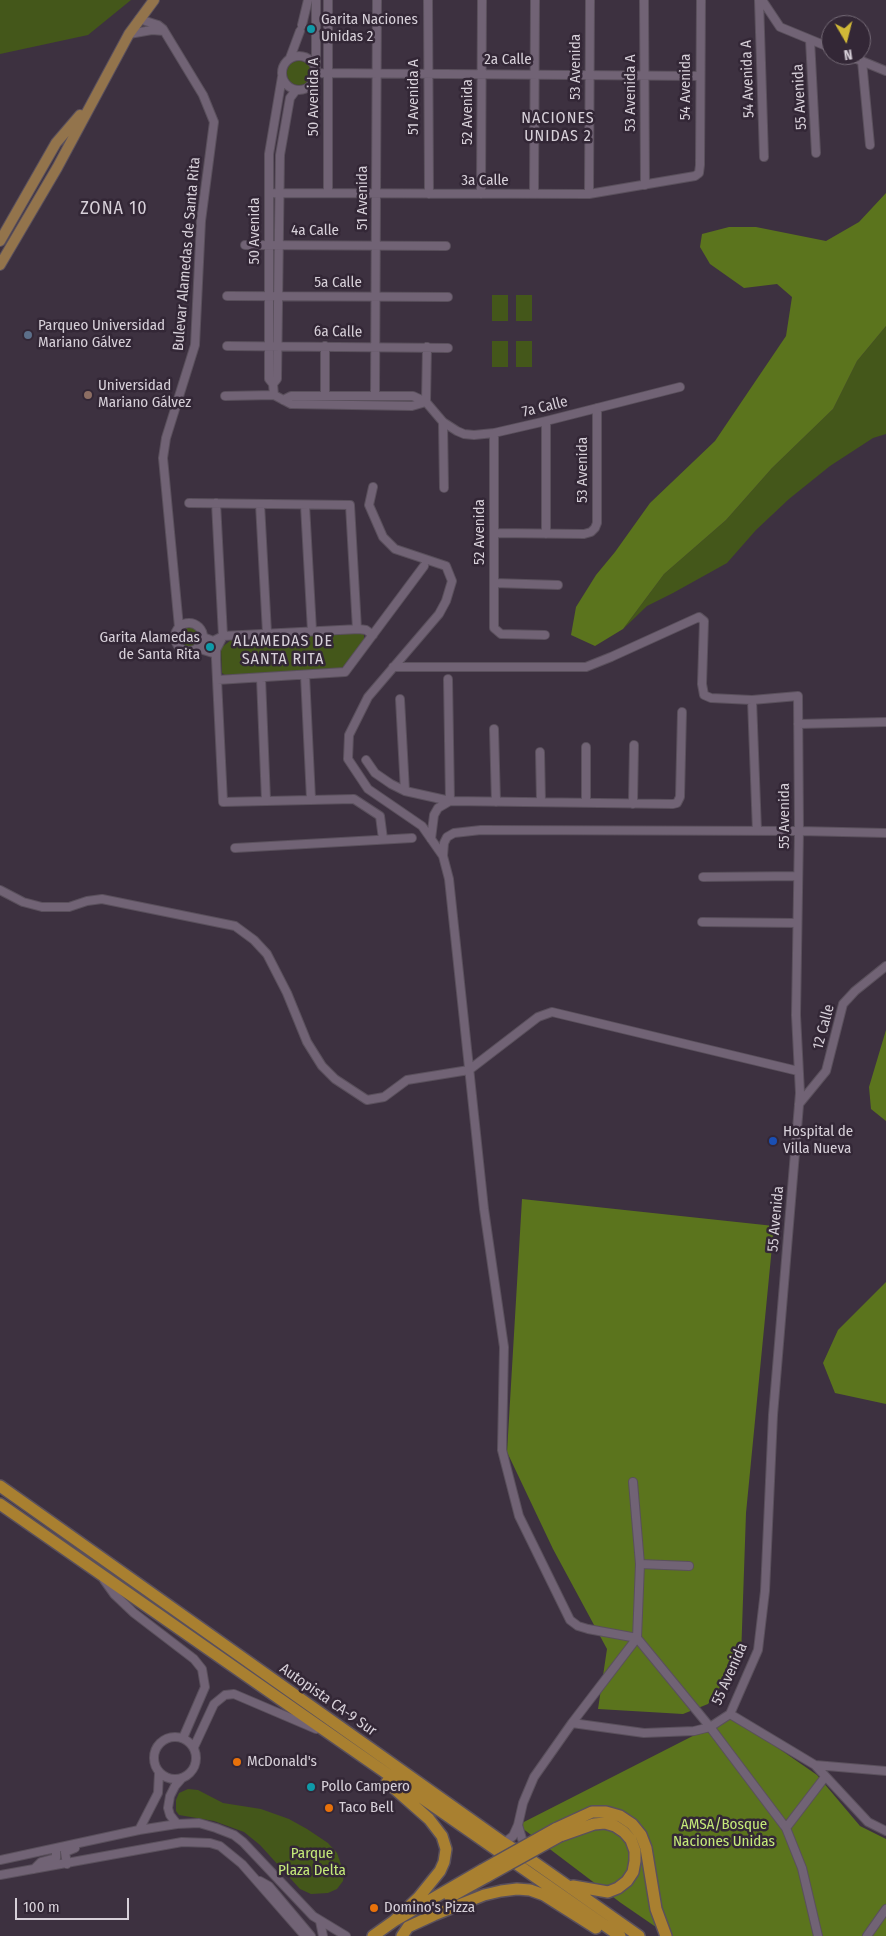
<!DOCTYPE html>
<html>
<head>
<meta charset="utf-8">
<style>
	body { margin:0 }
	#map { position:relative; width:886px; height:1936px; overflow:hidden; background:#3d3140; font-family:"Fira Sans Condensed",sans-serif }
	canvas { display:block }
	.north { position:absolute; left:821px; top:15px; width:50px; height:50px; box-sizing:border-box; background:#332736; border:1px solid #756b77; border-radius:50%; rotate:172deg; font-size:14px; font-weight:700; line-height:20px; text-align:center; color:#d7d0d9 }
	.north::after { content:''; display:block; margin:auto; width:18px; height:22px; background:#d0b837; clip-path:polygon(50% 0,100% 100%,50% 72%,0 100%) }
	.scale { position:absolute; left:15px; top:1898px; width:114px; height:22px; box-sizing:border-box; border:2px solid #d7d0d9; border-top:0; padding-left:6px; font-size:15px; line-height:18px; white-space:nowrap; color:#d7d0d9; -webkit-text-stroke:4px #332736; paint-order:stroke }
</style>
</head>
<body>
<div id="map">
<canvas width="886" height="1936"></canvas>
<div class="north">N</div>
<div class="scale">100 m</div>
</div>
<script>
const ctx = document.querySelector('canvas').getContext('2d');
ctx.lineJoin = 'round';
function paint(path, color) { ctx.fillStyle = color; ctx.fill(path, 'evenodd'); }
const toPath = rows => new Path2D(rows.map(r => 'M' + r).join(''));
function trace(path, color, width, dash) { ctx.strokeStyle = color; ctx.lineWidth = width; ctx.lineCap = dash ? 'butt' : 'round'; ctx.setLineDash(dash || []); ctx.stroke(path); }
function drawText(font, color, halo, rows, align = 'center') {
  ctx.font = font + ' "Fira Sans Condensed",sans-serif'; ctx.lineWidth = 5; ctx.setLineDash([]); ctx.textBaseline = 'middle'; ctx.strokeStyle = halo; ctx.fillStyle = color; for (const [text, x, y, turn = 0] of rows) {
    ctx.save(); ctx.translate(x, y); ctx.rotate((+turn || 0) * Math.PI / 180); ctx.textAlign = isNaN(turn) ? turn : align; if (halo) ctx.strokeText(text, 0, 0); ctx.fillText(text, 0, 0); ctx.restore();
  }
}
paint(toPath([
	[0,0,131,0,88,35,0,54],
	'287 73a12 12 0 1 1 24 0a12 12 0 1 1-24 0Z',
	[492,295,508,295,508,321,492,321],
	[516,295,532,295,532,321,516,321],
	[886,326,886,434,873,438,830,466,789,499,756,530,727,563,673,593,647,606,623,629,664,574,726,520,772,468,833,409,857,361],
	[492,341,508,341,508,367,492,367],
	[516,341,532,341,532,367,516,367],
	'179 637a10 10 0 1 1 20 0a10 10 0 1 1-20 0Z',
	[360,633,364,635,364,640,342,668,225,675,222,673,221,648,231,640,234,642,235,645,278,643,278,639,281,637],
	[188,1789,198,1790,223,1803,261,1809,289,1819,307,1829,328,1843,337,1853,344,1873,343,1881,337,1889,328,1893,311,1894,300,1889,260,1845,244,1832,214,1821,179,1815,176,1811,176,1800,179,1793]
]), '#44571a');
paint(toPath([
	[886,193,886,326,857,361,833,409,772,468,726,520,664,574,623,629,595,646,571,635,576,607,596,575,615,552,650,503,715,441,786,336,792,297,777,284,744,288,710,264,700,247,702,234,729,227,756,227,826,241,859,222],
	[886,1030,886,1121,871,1109,869,1087],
	[522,1199,774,1226,746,1513,741,1657,708,1704,683,1714,598,1709,607,1649,553,1549,507,1452],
	[886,1282,886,1404,835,1393,823,1363,838,1330],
	[732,1716,817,1775,860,1826,886,1839,886,1936,669,1936,621,1903,518,1825]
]), '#5b741d');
const minor = toPath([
	[428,0,429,194],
	[644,0,645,185],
	[759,0,764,157],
	[762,0,780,27,831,48],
	[139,19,158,25,163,29,203,95,214,122,201,221,195,345,166,438,163,458,179,627],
	[302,25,308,0],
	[316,28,316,0],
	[129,34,152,30,164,31],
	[810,40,816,153],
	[847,55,886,71],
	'282 73a17 17 0 1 1 34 0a17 17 0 1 1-34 0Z',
	[290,58,300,31],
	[862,61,870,145],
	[316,67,316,35],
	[317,73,700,76],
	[269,193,589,194,695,176,699,173,700,165,701,0],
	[328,193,328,0],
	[481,194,482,0],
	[534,194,535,0],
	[589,194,590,0],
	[245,245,446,246],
	[227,296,448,297],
	[227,346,448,348],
	[273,384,277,379,280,155,290,98,296,90],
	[274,395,273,384,269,379,269,154,282,77],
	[325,395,325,346],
	[375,395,377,0],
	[225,396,274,395,291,404,412,406,426,402],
	[283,400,291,396,413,396,426,402,443,422,457,431,464,434,474,435,494,433,546,421,680,387],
	[426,402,427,347],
	[546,421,546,534],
	[443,422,444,488],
	[494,433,494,628,501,634,545,635],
	[373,487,369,505,383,537,395,549,446,566,452,581,446,601,439,614,368,697,349,735,348,759,368,789,422,826,443,856,449,879,484,1209,504,1347,502,1450,519,1516,570,1620,578,1626,588,1629,637,1638,710,1727,786,1828,802,1868,818,1936],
	[189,503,350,505,357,629],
	[216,503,223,636,216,650,216,659,223,802,354,799,380,816,383,839],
	[260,504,267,633],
	[305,505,312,631],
	[494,533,584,534,591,532,595,528,597,523,597,408],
	[494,583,558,585],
	'175 637a14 14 0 1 1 28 0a14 14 0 1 1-28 0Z',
	[203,637,213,641,223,636,359,629,366,630,373,635],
	[197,648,216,654],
	[393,667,586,667,611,657,699,617,704,621,702,684,704,695,711,698,752,700,798,696,799,831,796,1015,800,1093,773,1415,765,1591,758,1650,730,1714,710,1727,694,1731,644,1733,572,1723],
	[305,675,311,799],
	[261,678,266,800],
	[217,680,345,672,424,566],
	[400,699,405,791,450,801,448,679],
	[752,700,757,831],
	[798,724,886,722],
	[494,729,496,802],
	[540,752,541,802],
	[366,760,375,773,391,784,405,791],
	[586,803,586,747],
	[633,804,634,745],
	[431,839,434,815,438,808,450,801,673,804,677,803,680,797,682,712],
	[235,848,412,838],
	[443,856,444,843,447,837,454,833,481,830,799,831,886,833],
	[703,877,798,876],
	[0,890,23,902,42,907,69,907,87,901,102,899,235,926,254,940,267,954,287,993,307,1042,322,1066,335,1079,367,1100,384,1097,407,1080,469,1070,538,1017,552,1012,798,1071],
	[702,922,797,923],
	[799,1104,826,1071,843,1004,855,991,886,966],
	[640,1564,689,1566],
	[104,1580,114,1594,134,1613,194,1659,202,1669,205,1687,183,1738],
	[730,1714,815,1765,868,1822,886,1831],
	'154 1758a21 21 0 1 1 42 0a21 21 0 1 1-42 0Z',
	[194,1747,214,1704,225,1695,234,1694,316,1729],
	[815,1765,886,1771],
	[177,1824,170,1815,168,1808,170,1796,175,1786,182,1778],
	[518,1825,525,1849],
	[786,1828,825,1777],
	[139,1830,158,1793,159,1773],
	[504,1843,513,1836,518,1825,523,1803,534,1777,572,1723,637,1638,640,1564,633,1482],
	[0,1860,139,1830,177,1824,199,1823,216,1828,234,1835,243,1842,313,1916,346,1936],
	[67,1864,65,1852,75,1848],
	[34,1869,41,1862,56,1858,56,1848],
	[0,1875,182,1842,210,1843,220,1846,242,1864,305,1936],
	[260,1881,269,1886,311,1936],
	[320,1921,323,1936],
	[867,1936,886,1909]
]);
const major = toPath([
	[0,241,56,143,80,115],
	[0,265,57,168,129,34,154,0]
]);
const highway = toPath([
	[0,1486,504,1843,531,1860,639,1936],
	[0,1504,620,1936],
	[387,1782,429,1819,442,1836,446,1849,444,1862,440,1871,419,1897,394,1921],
	[555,1829,592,1812,606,1812,620,1816,632,1824,641,1835,646,1848,656,1909,666,1936],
	[560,1836,594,1824,605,1823,615,1826,624,1832,631,1840,635,1851,635,1861,633,1872,627,1881,618,1888,608,1892,573,1886],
	[450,1897,488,1876],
	[373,1936,394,1921,482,1870],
	[402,1936,408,1927,434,1915,484,1895,501,1891,517,1889,530,1890,544,1895,596,1928]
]);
trace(minor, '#5a505c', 10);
trace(major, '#5a505c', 12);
trace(highway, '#5a505c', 14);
trace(minor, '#716375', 8);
trace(major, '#93744c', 10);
trace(highway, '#a98030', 11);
const highwayBridge = toPath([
	[482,1870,555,1829],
	[488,1876,560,1836]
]);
trace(highwayBridge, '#5a505c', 14, []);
trace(highwayBridge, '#a98030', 11);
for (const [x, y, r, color] of [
	[311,29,5,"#0f9aa8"],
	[28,335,5,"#5c6f8a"],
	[88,395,5,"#8d6e63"],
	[210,647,5,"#0f9aa8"],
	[773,1141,5,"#1a4fb4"],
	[237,1762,5,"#e8710a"],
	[311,1787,5,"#0f9aa8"],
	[329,1808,5,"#e8710a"],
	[374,1908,5,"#e8710a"]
]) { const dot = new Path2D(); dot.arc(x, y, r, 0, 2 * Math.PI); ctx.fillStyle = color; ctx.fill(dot); trace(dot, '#332736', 2); }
drawText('15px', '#d7d0d9', '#332736', [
	["Garita Naciones",321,20],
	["Unidas 2",321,37],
	["Parqueo Universidad",38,326],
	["Mariano Gálvez",38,343],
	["Universidad",98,386],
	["Mariano Gálvez",98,403],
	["Garita Alamedas",200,638,"right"],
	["de Santa Rita",200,655,"right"],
	["Hospital de",783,1132],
	["Villa Nueva",783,1149],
	["McDonald's",247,1762],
	["Pollo Campero",321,1787],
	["Taco Bell",339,1808],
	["Domino's Pizza",384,1908]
], 'left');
drawText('15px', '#d7d0d9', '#332736', [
	["2a Calle",508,60],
	["53 Avenida",576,67,-90],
	["54 Avenida A",748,79,-92],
	["54 Avenida",686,87,-90],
	["53 Avenida A",631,93,-90],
	["50 Avenida A",314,97,-90],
	["51 Avenida A",414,97,-90],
	["55 Avenida",800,97,-93],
	["52 Avenida",468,112,-90],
	["3a Calle",485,181],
	["51 Avenida",363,198,-90],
	["50 Avenida",255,231,-90],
	["4a Calle",315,231],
	["Bulevar Alamedas de Santa Rita",187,254,-85],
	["5a Calle",338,283],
	["6a Calle",338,332,1],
	["7a Calle",545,407,-14],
	["53 Avenida",583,470,-90],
	["52 Avenida",480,532,-90],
	["55 Avenida",785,816,-90],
	["12 Calle",824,1027,-75],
	["55 Avenida",776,1219,-85],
	["55 Avenida",730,1674,-66],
	["Autopista CA-9 Sur",328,1700,35]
]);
drawText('15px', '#c4e979', '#332736', [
	["AMSA/Bosque",724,1825],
	["Naciones Unidas",724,1842],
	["Parque",312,1854],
	["Plaza Delta",312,1871]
]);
ctx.letterSpacing = '1px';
drawText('16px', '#d7d0d9', '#332736', [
	["NACIONES",558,119],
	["UNIDAS 2",558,137],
	["ALAMEDAS DE",283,642],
	["SANTA RITA",283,660]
]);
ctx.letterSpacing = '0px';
ctx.letterSpacing = '1px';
drawText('18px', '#d7d0d9', '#332736', [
	["ZONA 10",114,209]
]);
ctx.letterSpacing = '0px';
</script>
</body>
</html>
